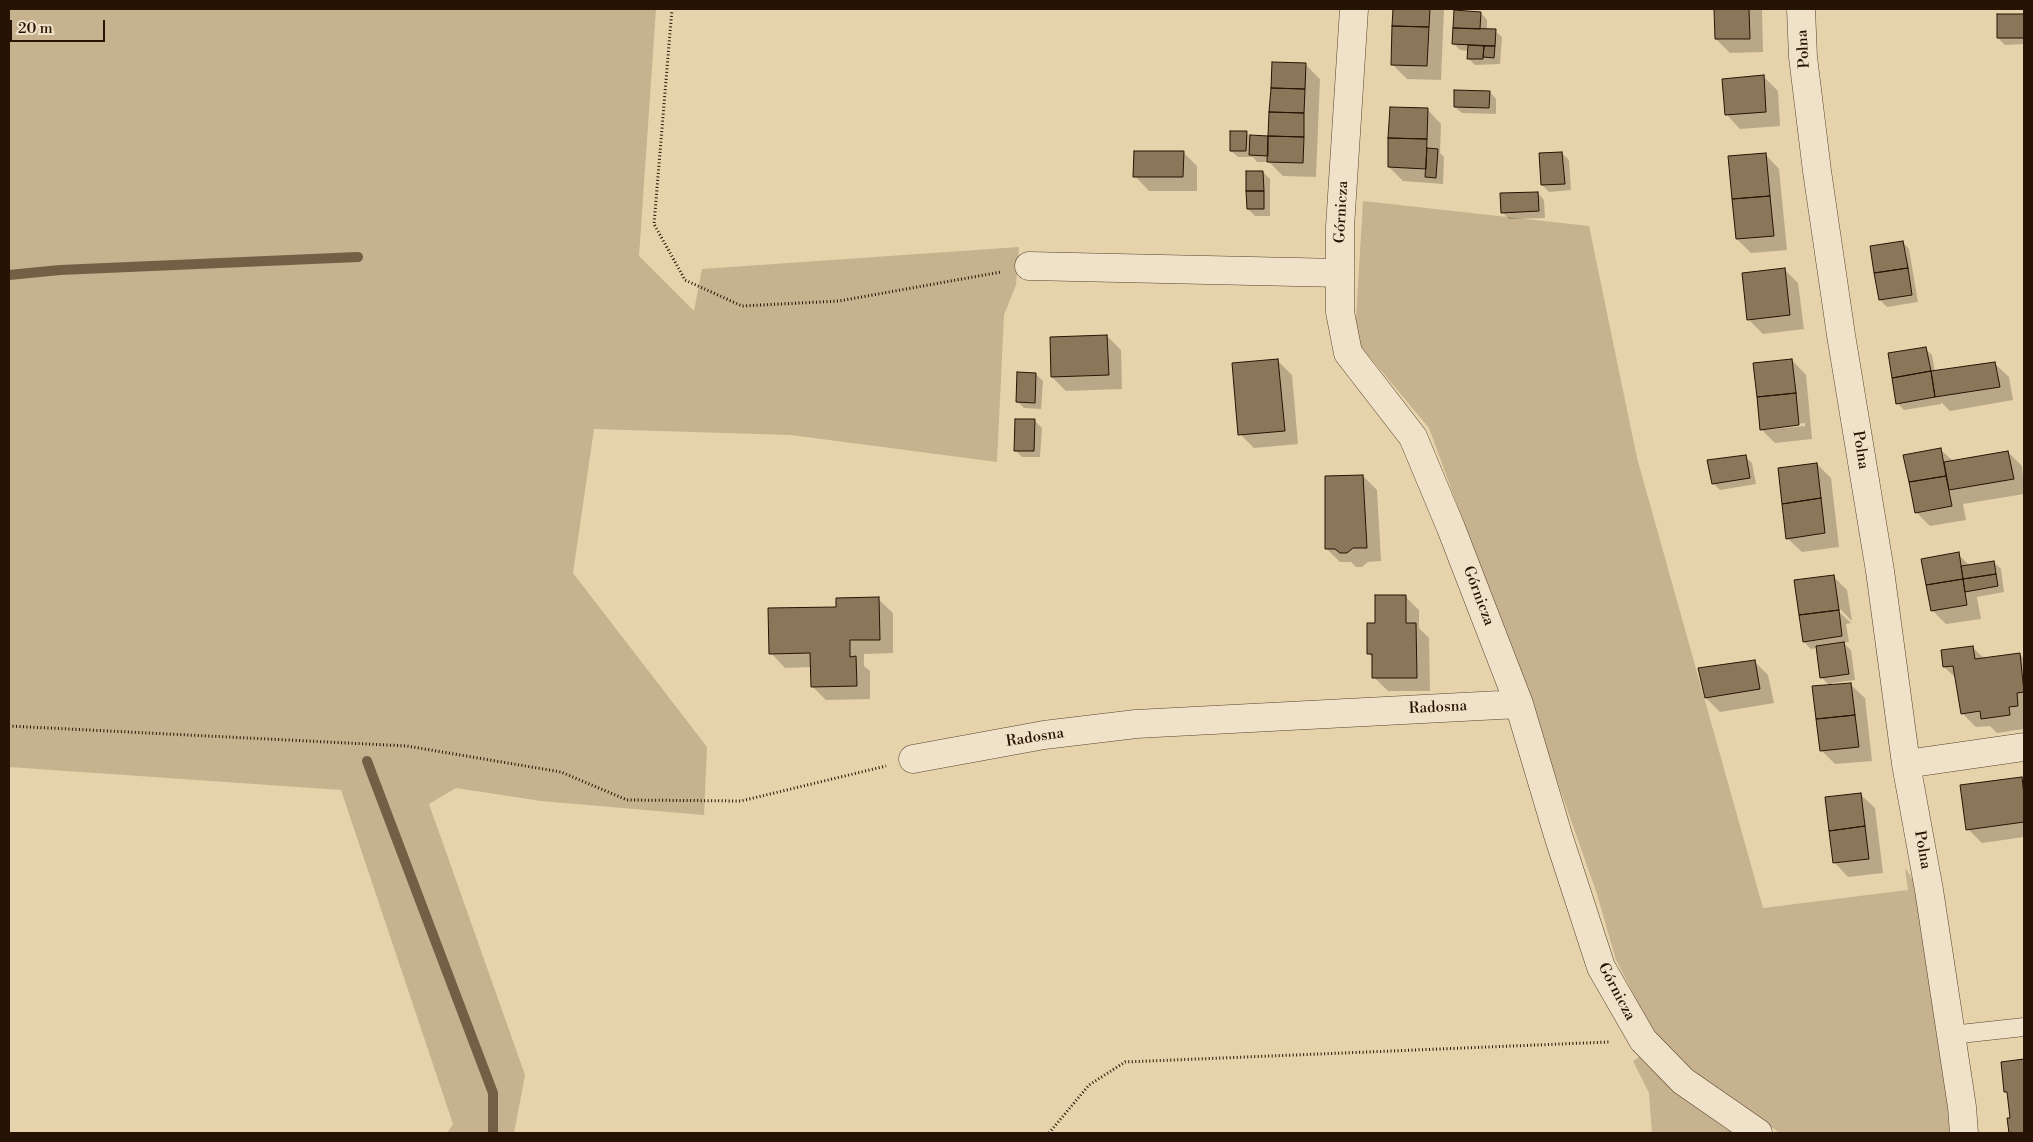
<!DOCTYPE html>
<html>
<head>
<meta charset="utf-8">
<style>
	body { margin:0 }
	#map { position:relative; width:2033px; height:1142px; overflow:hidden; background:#e6d3ab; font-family:"Libre Bodoni",serif }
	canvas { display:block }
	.frame { position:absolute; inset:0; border:10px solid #271303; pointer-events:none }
	.scale { position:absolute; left:10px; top:20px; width:95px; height:22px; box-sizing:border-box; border:2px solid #271303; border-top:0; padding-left:6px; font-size:15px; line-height:18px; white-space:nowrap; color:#271303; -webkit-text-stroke:4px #efe2c8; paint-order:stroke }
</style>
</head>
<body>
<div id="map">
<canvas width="2033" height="1142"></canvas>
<div class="frame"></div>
<div class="scale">20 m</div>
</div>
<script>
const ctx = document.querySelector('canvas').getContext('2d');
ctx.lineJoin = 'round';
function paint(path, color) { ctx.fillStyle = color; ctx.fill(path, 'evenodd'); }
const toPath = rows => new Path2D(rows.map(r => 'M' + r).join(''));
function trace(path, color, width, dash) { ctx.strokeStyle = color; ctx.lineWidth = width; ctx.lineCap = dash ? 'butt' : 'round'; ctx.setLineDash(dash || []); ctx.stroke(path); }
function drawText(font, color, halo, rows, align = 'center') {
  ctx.font = font + ' "Libre Bodoni",serif'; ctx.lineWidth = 4; ctx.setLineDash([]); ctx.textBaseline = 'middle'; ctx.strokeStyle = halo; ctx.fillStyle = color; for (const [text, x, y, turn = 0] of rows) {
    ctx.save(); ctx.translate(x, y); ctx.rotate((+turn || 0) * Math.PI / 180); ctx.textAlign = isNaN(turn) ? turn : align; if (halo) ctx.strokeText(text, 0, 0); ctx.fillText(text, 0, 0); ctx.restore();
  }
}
paint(toPath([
	[9,9,656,9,639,256,694,311,702,269,1019,247,1016,285,1004,315,997,462,791,435,594,429,573,573,707,747,704,815,541,801,456,788,429,804,525,1075,514,1133,447,1133,453,1124,341,790,9,767],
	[1363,201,1589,226,1637,458,1763,908,1908,890,1905,868,1920,890,1945,1059,1951,1133,1780,1133,1692,1072,1650,1026,1616,960,1597,894,1529,701,1429,428,1363,349,1355,335],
	[1645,1053,1745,1133,1652,1133,1649,1093,1633,1061]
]), '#c6b28e');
paint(toPath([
	[1395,9,1444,9,1441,80,1407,79,1393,65],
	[1716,9,1762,9,1763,52,1730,53,1716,39],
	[1481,13,1487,20,1487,31,1495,31,1502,37,1500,64,1475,65,1468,58,1469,51,1460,50,1454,44],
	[2024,15,2024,44,2005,45,1998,38,1998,16],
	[1305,64,1320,79,1316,177,1283,176,1269,162,1257,162,1253,157,1238,157,1231,151,1246,133,1250,136,1268,137],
	[1764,77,1778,91,1780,126,1740,129,1726,114],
	[1490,92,1496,99,1496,114,1462,113,1455,107],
	[1427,109,1441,124,1440,153,1444,157,1443,184,1403,181,1389,167],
	[1183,152,1197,166,1197,191,1149,191,1135,176],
	[1562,153,1569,160,1571,190,1549,192,1542,185],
	[1765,154,1779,169,1787,250,1751,253,1737,239],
	[1263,172,1270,179,1270,216,1255,216,1248,209],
	[1538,193,1544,200,1545,218,1509,219,1502,212],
	[1903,242,1909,249,1918,302,1887,307,1880,300],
	[1784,269,1798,283,1804,329,1763,334,1749,320,1743,274],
	[1107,336,1121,350,1122,389,1066,391,1052,377],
	[1925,348,1932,355,1935,372,1994,363,2009,377,2013,400,1950,411,1941,402,1941,404,1904,410,1898,404],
	[1277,360,1292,375,1298,444,1254,448,1240,434],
	[1792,360,1806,375,1812,439,1775,443,1761,429],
	[1805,423,1805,426,1772,429,1772,427],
	[1036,374,1043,381,1041,409,1024,408,1017,401],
	[1035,421,1042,428,1040,457,1022,457,1015,450],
	[1940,449,1953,461,2008,452,2022,466,2024,494,1963,504,1966,520,1930,526,1916,512],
	[1745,456,1752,463,1756,484,1720,490,1713,483],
	[1817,464,1831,478,1839,547,1802,552,1787,538],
	[1363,476,1377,490,1381,561,1368,562,1362,567,1356,567,1351,562,1340,562,1326,548],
	[1958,554,1970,566,1994,562,2001,569,2004,592,1977,597,1981,619,1946,624,1932,610],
	[1833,576,1847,590,1852,621,1835,604,1833,606,1851,623,1846,624,1849,642,1844,643,1851,650,1855,680,1832,683,1833,686,1850,684,1865,698,1872,761,1835,764,1821,750,1830,686,1821,677,1817,648,1811,649,1804,642],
	[1405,596,1419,610,1419,628,1429,638,1430,691,1388,691,1374,677,1373,658,1368,653],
	[878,599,893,613,893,653,864,654,864,666,870,671,870,699,826,700,812,686,812,667,785,668,771,653,837,609],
	[1972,647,1985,659,2020,654,2024,659,2023,729,1997,733,1990,726,1976,727,1962,713,1956,678,1944,667],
	[1754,661,1768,675,1774,703,1720,712,1706,698,1699,669],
	[2021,778,2024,781,2024,792,2022,792,2024,837,1982,843,1968,829],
	[1860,794,1875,808,1883,873,1848,877,1834,862],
	[2024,1061,2024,1133,2010,1133,2008,1119,2011,1119,2002,1063]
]), '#0003');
trace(toPath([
	[9,275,60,270,358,257],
	[367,761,493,1093,493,1133]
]), '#735f46', 10);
const building = toPath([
	[1393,9,1430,9,1429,27,1392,26,1393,9],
	[1714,9,1749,9,1750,39,1715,39,1714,9],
	[1454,10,1481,12,1480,29,1453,28,1454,10],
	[1997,14,2024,14,2024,38,1997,38,1997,14],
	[1392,26,1429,27,1427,66,1391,65,1392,26],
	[1453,28,1496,29,1495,46,1452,44,1453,28],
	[1468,45,1484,46,1483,59,1467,59,1468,45],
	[1484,46,1495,46,1494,58,1483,57,1484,46],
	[1272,62,1306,63,1305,89,1271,88,1272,62],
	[1764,75,1766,112,1725,115,1722,79,1764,75],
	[1271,88,1305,89,1304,113,1269,112,1271,88],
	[1454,90,1490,91,1489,108,1454,107,1454,90],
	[1390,107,1428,108,1427,139,1388,138,1390,107],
	[1269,112,1304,113,1304,137,1268,136,1269,112],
	[1230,131,1247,131,1246,151,1230,151,1230,131],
	[1250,135,1268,136,1268,156,1249,155,1250,135],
	[1268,136,1304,137,1303,163,1267,162,1268,136],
	[1388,138,1427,139,1426,169,1388,167,1388,138],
	[1427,148,1438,149,1436,178,1425,177,1427,148],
	[1134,151,1184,151,1183,177,1133,177,1134,151],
	[1562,152,1565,184,1541,185,1539,153,1562,152],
	[1766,153,1770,196,1732,199,1728,156,1766,153],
	[1246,171,1263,171,1264,191,1246,191,1246,171],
	[1246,191,1264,191,1264,209,1247,209,1246,191],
	[1538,192,1539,211,1501,213,1500,193,1538,192],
	[1770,196,1774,236,1736,239,1732,199,1770,196],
	[1903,241,1908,268,1874,273,1870,246,1903,241],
	[1785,268,1790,315,1747,320,1742,273,1785,268],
	[1908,268,1912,295,1879,300,1874,273,1908,268],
	[1107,335,1109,375,1051,377,1050,337,1107,335],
	[1926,347,1931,371,1892,378,1888,353,1926,347],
	[1278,359,1285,431,1238,435,1232,363,1278,359],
	[1792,359,1796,393,1757,397,1753,363,1792,359],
	[1995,362,2000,387,1935,397,1931,371,1995,362],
	[1931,371,1935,397,1896,404,1892,378,1931,371],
	[1017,372,1036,373,1035,403,1016,402,1017,372],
	[1796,393,1799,425,1760,430,1757,397,1796,393],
	[1015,419,1035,419,1034,451,1014,451,1015,419],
	[1941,448,1946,476,1909,482,1903,455,1941,448],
	[2008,451,2014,479,1949,490,1944,462,2008,451],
	[1746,455,1750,478,1712,484,1707,460,1746,455],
	[1817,463,1821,498,1782,504,1778,468,1817,463],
	[1363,475,1367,548,1353,548,1347,553,1340,553,1335,549,1325,549,1325,476,1363,475],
	[1946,476,1952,506,1915,513,1909,482,1946,476],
	[1821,498,1825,533,1786,539,1782,504,1821,498],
	[1959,552,1963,579,1926,585,1921,559,1959,552],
	[1994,561,1996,574,1963,579,1961,566,1994,561],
	[1996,574,1998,586,1965,592,1963,579,1996,574],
	[1834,575,1839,610,1799,615,1794,580,1834,575],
	[1963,579,1967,605,1931,611,1926,585,1963,579],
	[1375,595,1406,595,1406,623,1416,623,1417,678,1372,678,1372,654,1367,654,1367,623,1375,623,1375,595],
	[879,597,880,640,850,640,850,657,856,656,857,686,811,687,810,653,769,654,768,608,836,607,836,598,879,597],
	[1839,610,1842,636,1803,642,1799,615,1839,610],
	[1844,642,1849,674,1820,678,1816,646,1844,642],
	[1973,646,1975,659,2020,653,2024,692,2017,693,2018,706,2009,707,2010,715,1981,719,1980,711,1961,714,1953,666,1943,667,1941,650,1973,646],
	[1755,660,1760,689,1705,698,1698,668,1755,660],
	[1851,683,1855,715,1816,719,1812,686,1851,683],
	[1855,715,1859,747,1820,751,1816,719,1855,715],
	[2022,777,2024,796,2024,822,1966,830,1960,785,2022,777],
	[1861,793,1865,826,1829,831,1825,797,1861,793],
	[1865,826,1869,859,1833,863,1829,831,1865,826],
	[2024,1059,2024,1133,2009,1133,2007,1118,2010,1118,2007,1092,2004,1092,2001,1062,2024,1059]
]);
paint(building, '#8a775a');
trace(building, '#271303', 1);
const lane = toPath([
	[1951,1035,2024,1027]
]);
const street = toPath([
	[1354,9,1340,227,1340,312,1348,353,1413,437,1451,528,1519,704,1558,835,1601,967,1643,1040,1683,1081,1758,1133],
	[1801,9,1803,57,1817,171,1841,335,1880,571,1906,764,1929,890,1962,1107,1964,1133],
	[1029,266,1340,273],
	[913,759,1044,735,1136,724,1519,704],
	[1906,764,2024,747]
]);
trace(lane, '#57432d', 19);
trace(street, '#57432d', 29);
trace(toPath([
	[672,9,654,224,685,280,742,306,839,301,1001,272],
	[9,726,407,746,561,772,627,800,741,801,886,766],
	[1049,1133,1089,1085,1125,1062,1609,1042]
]), '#271303', 3, [1, 2.5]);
trace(lane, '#efe2c8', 18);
trace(street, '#efe2c8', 28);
drawText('15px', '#271303', '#efe2c8', [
	["Polna",1804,49,-94],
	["Górnicza",1342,212,-87],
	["Polna",1860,450,81],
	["Górnicza",1478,596,69],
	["Radosna",1438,708,-3],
	["Radosna",1035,738,-9],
	["Polna",1922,850,80],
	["Górnicza",1616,992,62]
]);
</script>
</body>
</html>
